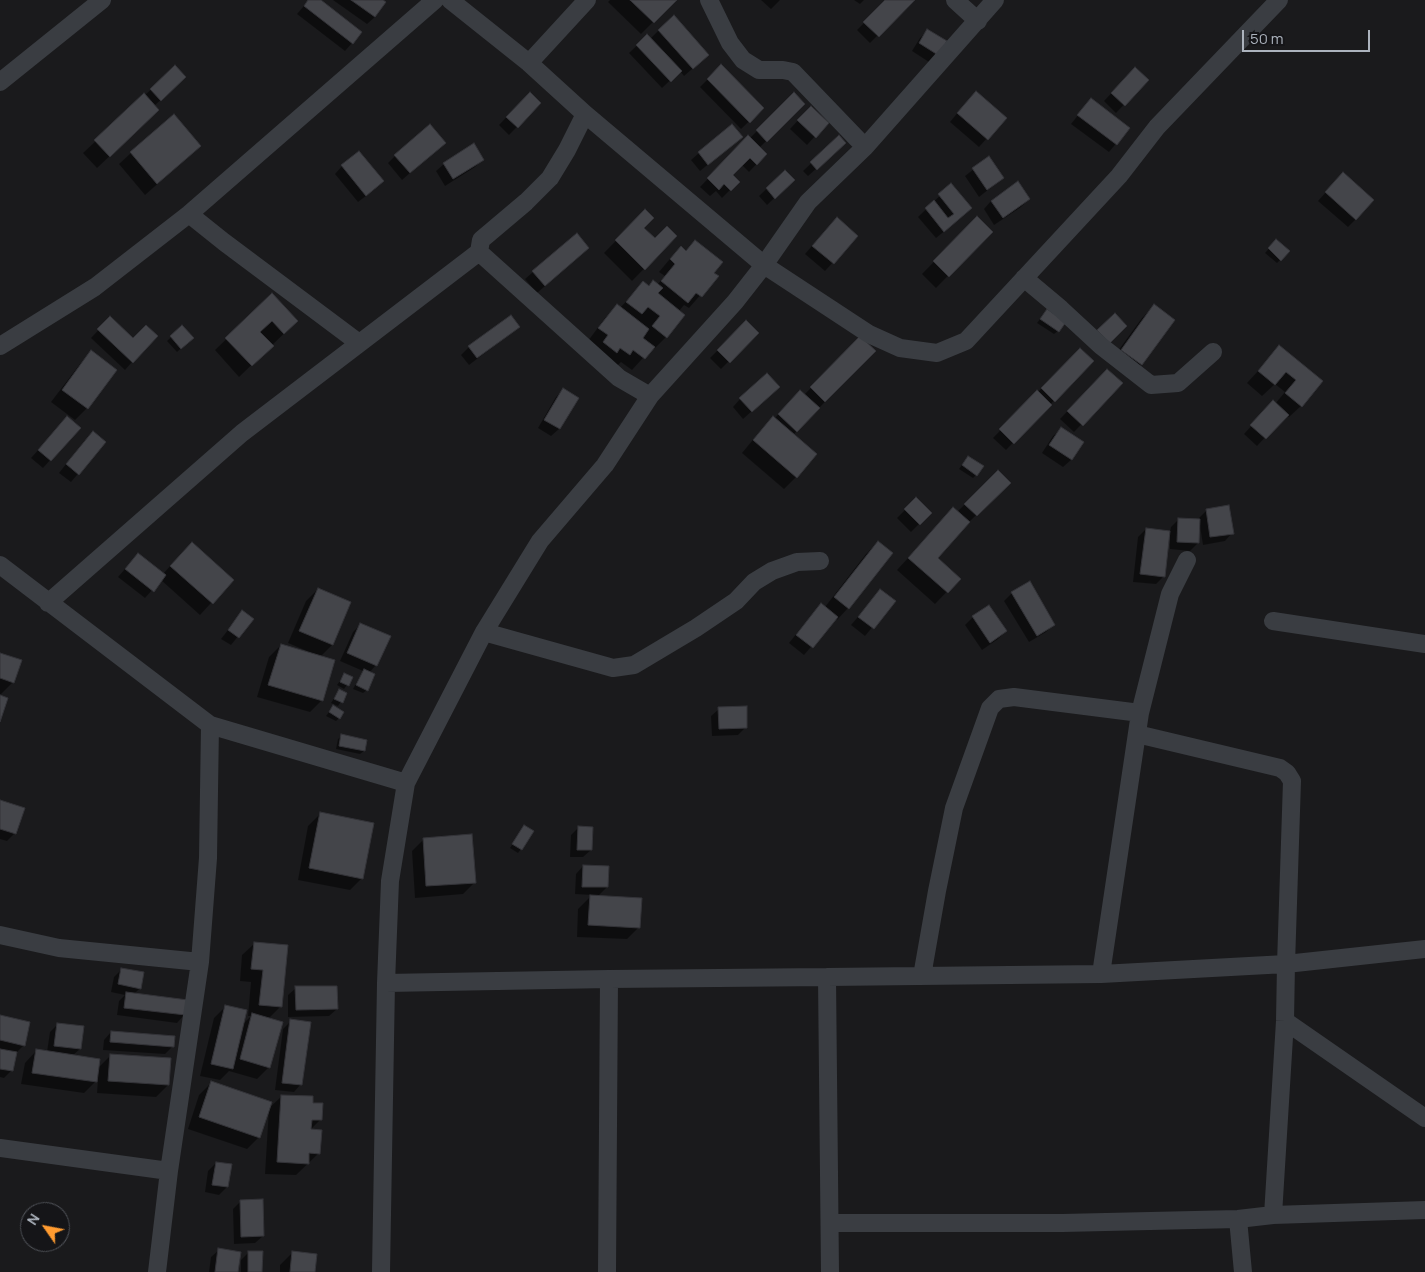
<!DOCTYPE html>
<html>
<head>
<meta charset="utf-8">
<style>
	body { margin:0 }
	#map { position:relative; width:1425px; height:1272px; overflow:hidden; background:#1a1a1c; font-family:Manrope,sans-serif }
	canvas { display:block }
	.north { position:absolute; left:20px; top:1202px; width:50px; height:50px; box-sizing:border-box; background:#151518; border:1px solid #51545a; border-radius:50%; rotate:303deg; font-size:14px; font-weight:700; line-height:20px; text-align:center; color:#acb3bd }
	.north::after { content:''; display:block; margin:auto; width:18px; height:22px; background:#ff9b30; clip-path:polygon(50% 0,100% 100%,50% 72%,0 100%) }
	.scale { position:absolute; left:1242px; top:30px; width:128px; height:22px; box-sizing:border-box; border:2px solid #acb3bd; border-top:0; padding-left:6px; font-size:15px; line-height:18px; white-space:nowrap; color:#acb3bd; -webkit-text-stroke:4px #151518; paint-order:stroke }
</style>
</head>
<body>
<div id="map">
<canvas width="1425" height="1272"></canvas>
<div class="north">N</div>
<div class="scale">50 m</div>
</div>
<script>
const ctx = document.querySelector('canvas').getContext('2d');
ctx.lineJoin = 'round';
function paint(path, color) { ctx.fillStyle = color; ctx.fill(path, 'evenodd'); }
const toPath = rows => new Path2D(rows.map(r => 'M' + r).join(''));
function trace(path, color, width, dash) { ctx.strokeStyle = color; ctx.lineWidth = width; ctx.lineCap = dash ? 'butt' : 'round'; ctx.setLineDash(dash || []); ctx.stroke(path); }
paint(toPath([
	[309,0,319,0,352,43,345,51,297,14],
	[333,0,381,0,375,17,367,24],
	[610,0,675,0,641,34,608,2],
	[761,0,780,0,771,9],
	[854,0,864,0,860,4],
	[887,0,913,0,870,43,857,30],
	[659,30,699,63,684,76,680,71,662,88,629,53,647,36,650,39],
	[928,30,937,54,929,62,912,51,920,38],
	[721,66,763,108,741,129,700,87],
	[175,67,177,85,154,106,146,122,97,168,83,153],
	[1135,68,1147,80,1116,113,1104,101],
	[794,94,804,104,759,148,766,154,749,172,741,164,731,175,738,182,722,198,716,191,710,196,700,187,748,137,750,138],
	[1091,99,1129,128,1109,152,1071,124],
	[968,100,1005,118,979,147,950,122],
	[522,101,540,103,509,135,499,125],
	[803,115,827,123,807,145,790,129],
	[839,137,837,150,808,176,803,171],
	[733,144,700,171,691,160,699,153],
	[436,150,402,180,388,163,395,156],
	[131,153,188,157,145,195,119,164],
	[988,158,1003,178,979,197,965,176],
	[483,159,475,167,445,186,436,171,444,164],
	[342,166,375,189,358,202,335,174],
	[785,171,793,180,767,205,759,196],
	[1335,182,1356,219,1348,227,1318,201],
	[951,185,963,216,936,238,918,217],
	[1029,199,1021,207,994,225,984,209,991,201],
	[645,211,643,228,654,240,676,236,632,281,604,253],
	[977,218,991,232,936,288,922,274],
	[829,226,857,236,825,271,805,254],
	[695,241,713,273,717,276,689,308,684,305,679,311,684,315,666,337,654,349,652,348,632,370,621,362,617,366,588,341,605,318,617,306,620,308,643,283,648,287,657,285,665,276,659,272,669,260,681,248,685,252],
	[1276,241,1288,252,1277,263,1265,253],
	[580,256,537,293,525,279,533,272],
	[272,295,297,321,239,377,215,350],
	[1154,306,1174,320,1141,364,1129,376,1110,362,1142,318],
	[1044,314,1058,331,1054,334,1037,323],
	[510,316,518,327,510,334,469,365,461,355,469,347],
	[110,318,132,362,125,370,91,338],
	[746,322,757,333,721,369,710,358],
	[182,327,192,338,177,352,167,341],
	[860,338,874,351,793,435,796,477,784,489,742,453,761,430,774,419,793,399,804,395],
	[1280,347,1321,381,1301,406,1289,417,1286,415,1257,446,1244,434,1266,410,1275,404,1285,392,1275,384,1262,396,1247,383],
	[1080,349,1092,361,1006,450,993,438],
	[92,352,87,408,75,420,51,402,80,364],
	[1107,370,1121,383,1074,432,1060,419],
	[563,390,577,398,559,429,551,436,538,428,556,397],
	[771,394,743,419,733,407,740,399],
	[60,426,79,428,43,468,31,458],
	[1061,429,1082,442,1071,460,1063,467,1042,453,1053,436],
	[85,440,105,442,71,482,59,473],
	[965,461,976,475,973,478,959,469],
	[998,472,1009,483,968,523,936,558,959,579,935,604,897,570,942,521,957,512],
	[916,499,930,513,911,532,897,518],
	[1207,510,1232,533,1225,541,1203,545,1200,526,1198,543,1190,551,1170,549,1170,538,1168,538,1163,577,1156,584,1133,582,1138,537,1146,529,1170,532,1171,527,1179,519,1199,520,1199,518],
	[878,542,848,608,837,620,835,619,804,655,789,643,814,612,825,607,866,554],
	[138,554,163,574,180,555,232,580,200,615,161,580,145,598,118,577],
	[318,589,349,603,332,645,320,657,322,700,310,712,257,697,269,657,281,645,307,653,307,651,288,643,306,601],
	[881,590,894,601,865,636,851,625],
	[1012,593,1054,624,1046,632,1029,642,1004,601],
	[242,612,252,619,231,645,221,639],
	[973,617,1006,631,998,639,982,650,965,625],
	[361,624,376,665,369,673,367,690,363,693,353,689,363,671,340,661,353,632],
	[0,654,13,682,0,695],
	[345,674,352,678,344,689,337,685],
	[339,691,346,694,338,706,331,703],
	[333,707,339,718,336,721,326,716],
	[719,709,746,727,738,735,712,736,711,716],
	[342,736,364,751,360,754,336,749,338,739],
	[0,802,15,833,7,841,0,839],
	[320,814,362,878,350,890,298,880,308,826],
	[524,827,521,849,518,853,510,848],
	[578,828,591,850,583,857,570,857,571,835],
	[424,839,475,882,463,894,415,898,412,851],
	[583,866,607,887,597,897,639,927,627,939,577,937,578,909,592,895,575,894,576,874],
	[254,944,281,1006,268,1019,269,1067,257,1079,229,1071,220,1080,200,1076,214,1018,225,1007,242,1025,251,1016,248,1016,251,982,240,981,242,955],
	[122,969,140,988,134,994,184,1015,177,1023,117,1015,119,1001,125,995,111,992,114,977],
	[296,988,337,1009,329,1016,288,1017,288,995],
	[0,1017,24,1045,16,1053,12,1070,4,1078,0,1077],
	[291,1021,301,1084,294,1092,275,1090,283,1029],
	[58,1024,80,1049,72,1056,98,1068,111,1055,168,1085,156,1097,97,1093,98,1079,84,1093,21,1084,25,1063,36,1051,47,1052,50,1032],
	[111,1032,172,1047,165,1054,103,1050,104,1040],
	[211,1083,259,1137,247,1149,188,1129,199,1095],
	[282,1096,311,1104,320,1120,310,1130,319,1153,296,1175,265,1174,269,1108],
	[216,1163,231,1165,227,1187,219,1195,205,1192,208,1171],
	[241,1201,263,1236,255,1243,234,1244,233,1209],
	[219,1250,237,1272,209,1272,211,1257],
	[249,1252,261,1272,241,1272,241,1260],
	[292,1253,314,1272,280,1272,280,1265]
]), '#0007');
const building = toPath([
	[308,0,321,0,362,32,353,44,304,6,308,0],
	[351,0,383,0,386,2,375,17,351,0],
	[630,0,677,0,654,23,630,0],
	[885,0,915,0,879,37,863,22,885,0],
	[674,15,709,55,693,69,658,30,674,15],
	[927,29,947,41,938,55,919,43,927,29],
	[647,34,682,71,671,82,636,45,647,34],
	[721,64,764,108,750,123,707,79,721,64],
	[175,65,186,77,161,101,150,89,175,65],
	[1135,67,1149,80,1125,106,1111,93,1135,67],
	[976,91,1007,118,988,140,957,113,976,91],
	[530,92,541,103,518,128,506,117,530,92],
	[794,92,805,104,767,142,756,130,794,92],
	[144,93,159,110,110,157,94,140,144,93],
	[1091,98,1130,128,1117,145,1077,115,1091,98],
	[811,106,829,123,816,138,797,120,811,106],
	[174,114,201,146,157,184,130,152,174,114],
	[430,124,446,143,410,173,394,155,430,124],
	[732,124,743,137,708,165,698,152,732,124],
	[748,135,767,154,757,165,750,158,733,175,740,182,731,191,724,184,719,190,707,178,748,135],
	[839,135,846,143,817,170,810,162,839,135],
	[474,143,484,160,453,179,443,163,474,143],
	[359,151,384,181,366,196,341,165,359,151],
	[989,156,1004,178,987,190,972,168,989,156],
	[785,170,795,180,775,199,766,188,785,170],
	[1343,172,1374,200,1356,220,1325,192,1343,172],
	[1018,181,1030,199,1003,218,991,201,1018,181],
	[951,183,972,208,944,232,925,208,934,200,948,218,954,214,938,194,951,183],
	[645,209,654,218,644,228,655,238,667,226,677,236,645,270,615,240,645,209],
	[977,216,993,232,949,277,933,261,977,216],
	[837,217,858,236,834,264,812,246,837,217],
	[577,233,589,248,545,286,532,271,577,233],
	[1276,239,1290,251,1281,261,1268,248,1276,239],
	[695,240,723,262,714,273,719,276,702,297,696,293,688,303,661,281,675,264,670,259,681,246,686,251,695,240],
	[653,280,663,288,658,293,685,315,667,338,652,326,660,316,648,307,642,314,626,302,643,281,649,286,653,280],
	[272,293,298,321,284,334,272,321,260,332,274,346,252,366,225,338,272,293],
	[617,304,649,329,643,338,655,347,645,359,633,350,630,355,620,348,617,353,603,342,608,335,598,328,617,304],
	[1154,304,1175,320,1142,365,1121,350,1154,304],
	[1047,309,1066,322,1059,332,1040,319,1047,309],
	[1115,313,1127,326,1110,343,1097,330,1115,313],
	[511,315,520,327,477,358,468,346,511,315],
	[110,316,133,338,146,325,158,336,133,363,97,329,110,316],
	[746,320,759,333,730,363,717,350,746,320],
	[182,325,194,338,181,349,170,336,182,325],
	[860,336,876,351,825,402,810,387,860,336],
	[1279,345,1323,381,1302,407,1285,393,1296,380,1286,372,1275,385,1258,371,1279,345],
	[1080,348,1094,361,1055,402,1041,388,1080,348],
	[91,350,117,370,88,409,62,390,91,350],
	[1107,369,1123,383,1083,426,1067,411,1107,369],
	[767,373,780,387,752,412,739,398,767,373],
	[563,388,579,398,560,429,544,420,563,388],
	[800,390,820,408,797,432,778,414,800,390],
	[1037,390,1052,405,1014,444,999,429,1037,390],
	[1273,400,1289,415,1266,439,1250,425,1273,400],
	[67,416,81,428,51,461,38,450,67,416],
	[773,416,817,454,797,478,753,440,773,416],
	[1061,427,1084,442,1072,460,1049,445,1061,427],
	[93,431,106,442,79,475,66,464,93,431],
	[968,456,984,466,977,476,962,465,968,456],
	[998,470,1011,483,977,516,964,504,998,470],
	[916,497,932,513,920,525,904,509,916,497],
	[1229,505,1234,534,1210,537,1206,509,1229,505],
	[953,507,970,522,938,558,961,579,948,593,908,558,953,507],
	[1178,518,1200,519,1199,543,1177,542,1178,518],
	[1146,528,1170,531,1165,577,1140,574,1146,528],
	[878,541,893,553,849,609,834,597,878,541],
	[192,542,234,580,213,604,170,566,192,542],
	[138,553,166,575,154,592,125,569,138,553],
	[1030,581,1055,625,1037,636,1011,592,1030,581],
	[318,588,351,602,333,645,299,631,318,588],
	[880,589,896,601,874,629,858,617,880,589],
	[821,603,838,617,813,648,796,635,821,603],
	[989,605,1007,631,990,643,972,616,989,605],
	[242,610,254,619,239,638,228,630,242,610],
	[360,623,391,636,377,666,347,653,360,623],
	[281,644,335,660,323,701,268,685,281,644],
	[0,653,22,660,14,683,0,678,0,653],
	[364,669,375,674,368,691,356,685,364,669],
	[344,673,353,677,349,686,340,682,344,673],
	[339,689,347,693,343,703,334,699,339,689],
	[0,695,8,698,0,722,0,695],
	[333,705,344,712,340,719,329,712,333,705],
	[747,706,747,728,719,729,718,707,747,706],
	[341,734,367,740,365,751,339,746,341,734],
	[0,800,25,808,16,834,0,829,0,800],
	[320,812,374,823,363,879,309,868,320,812],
	[524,825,534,831,522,850,512,844,524,825],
	[578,826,593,827,592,850,577,850,578,826],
	[472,834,476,883,426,886,423,838,472,834],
	[583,865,609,866,608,887,582,887,583,865],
	[590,895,642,898,640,928,588,925,590,895],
	[254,942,288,945,282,1007,259,1005,263,970,251,969,254,942],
	[121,968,144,972,141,989,118,984,121,968],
	[295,986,337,986,338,1009,296,1010,295,986],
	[126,992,188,1000,186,1015,124,1008,126,992],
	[225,1005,247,1010,233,1069,211,1064,225,1005],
	[252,1013,283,1022,270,1068,240,1059,252,1013],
	[0,1015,30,1022,25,1046,0,1040,0,1015],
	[290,1019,311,1022,302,1085,282,1083,290,1019],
	[57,1023,84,1026,81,1049,54,1046,57,1023],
	[111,1031,175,1036,174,1047,110,1042,111,1031],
	[0,1049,17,1052,13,1071,0,1069,0,1049],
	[36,1049,100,1059,97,1082,32,1073,36,1049],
	[110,1054,171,1058,169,1085,108,1081,110,1054],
	[211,1081,272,1102,260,1138,199,1117,211,1081],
	[281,1095,313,1096,313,1103,323,1103,322,1120,312,1120,311,1129,322,1130,320,1154,309,1153,309,1164,277,1162,281,1095],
	[216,1162,232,1164,228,1187,212,1185,216,1162],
	[263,1199,264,1236,241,1237,240,1200,263,1199],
	[218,1248,241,1252,238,1272,215,1272,218,1248],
	[248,1251,263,1251,262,1272,248,1272,248,1251],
	[292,1251,317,1254,315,1272,290,1272,292,1251]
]);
paint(building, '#44454a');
trace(building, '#343439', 1);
trace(toPath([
	[709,0,730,43,743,60,759,70,783,70,793,72,865,147],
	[955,0,978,21],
	[995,0,865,147,808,202,764,265,869,334,900,348,937,353,966,341,1119,176,1157,127,1279,0],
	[529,63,587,0],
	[0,82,102,0],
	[585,114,567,150,550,178,526,202,481,240,479,252,619,378,650,396],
	[189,214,224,242,359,343],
	[1024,278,1061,309,1101,346,1151,385,1178,383,1213,352],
	[0,346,95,287,189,214,435,0],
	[0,565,210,725,208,858,200,962,59,948,0,935],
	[48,603,242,433,479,252],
	[1273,621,1425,644],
	[484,632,613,668,634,665,696,628,736,601,754,582,772,571,797,562,820,561],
	[210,725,406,783,390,881,386,983,381,1272],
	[1137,734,1280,768,1287,773,1292,781,1286,964,1425,949],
	[406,783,484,632,540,541,605,465,650,396,735,302,764,265,585,114,529,63,450,0],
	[1101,974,1140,713,1170,594,1187,560],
	[922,976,937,891,954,808,990,708,999,699,1014,697,1140,713],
	[827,977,1101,974,1286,964,1285,1021,1273,1215],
	[609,979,827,977,830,1272],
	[386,983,609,979,607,1272],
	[1285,1021,1425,1118],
	[0,1148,169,1171,200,962],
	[1238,1219,1243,1272],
	[830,1223,1062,1223,1238,1219,1273,1215,1425,1210],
	[157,1272,169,1171]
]), '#3a3d42', 18);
</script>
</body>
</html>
